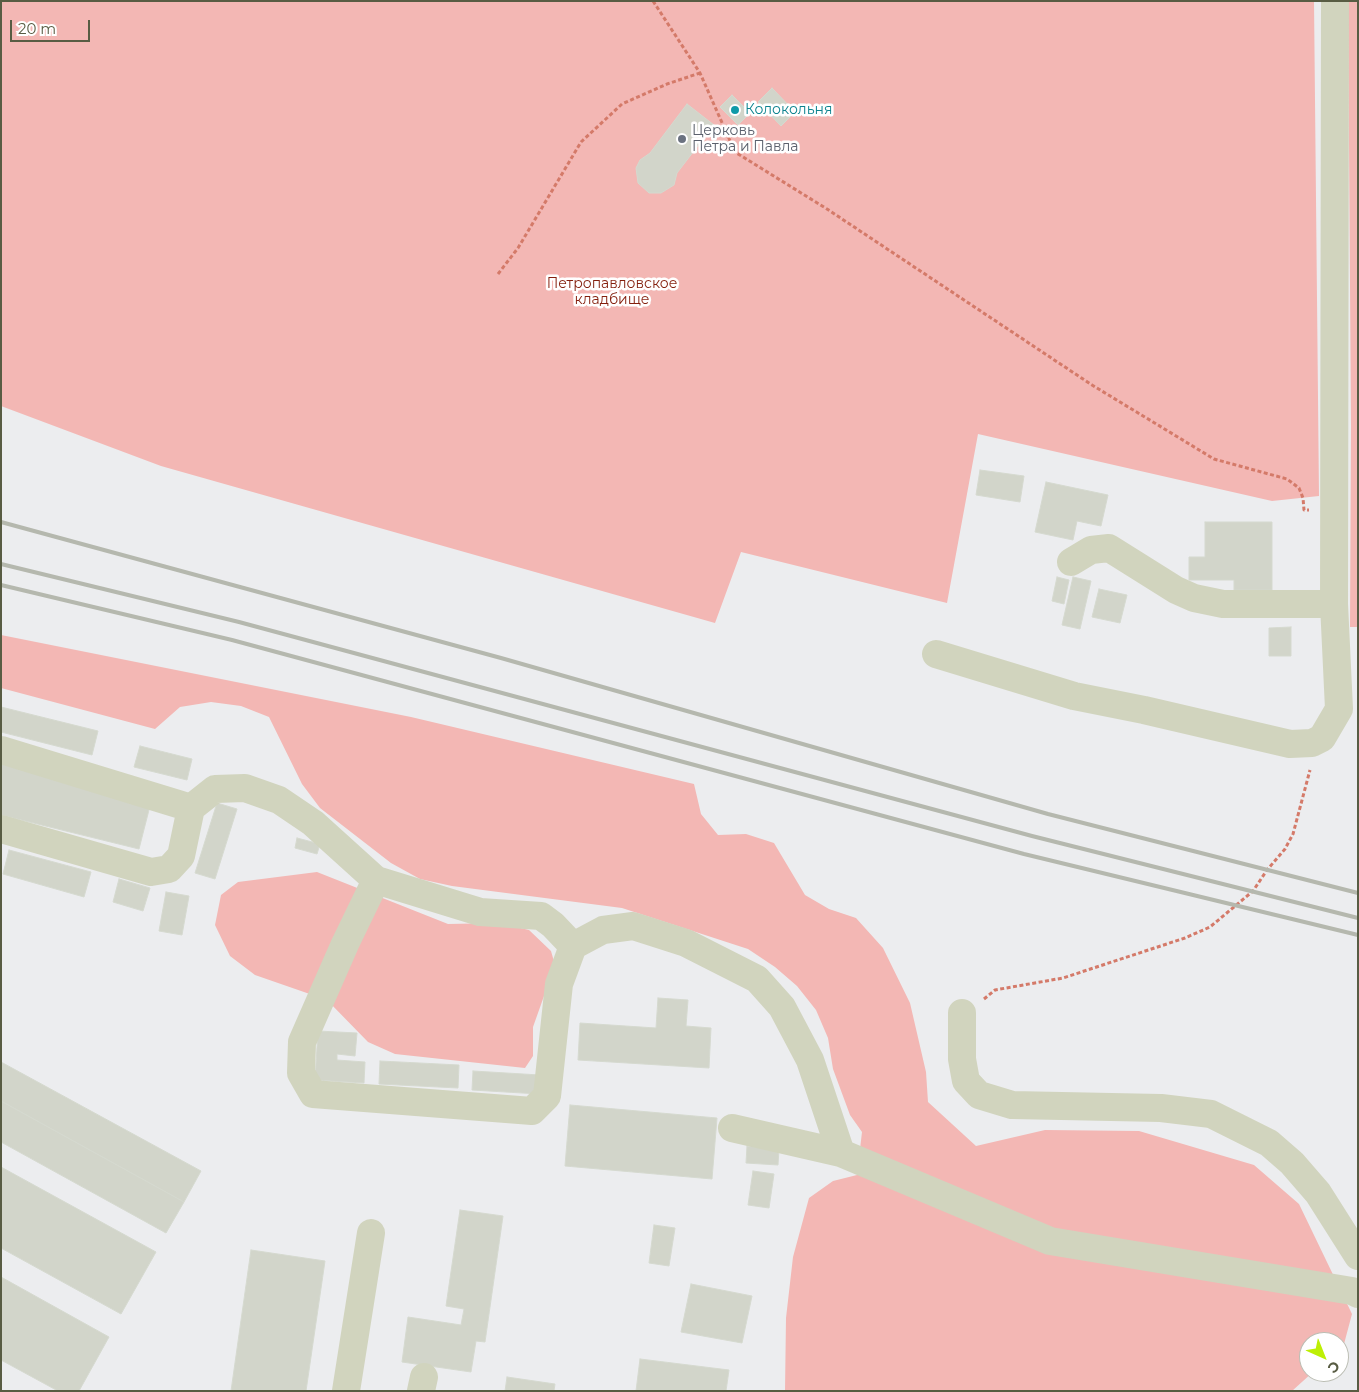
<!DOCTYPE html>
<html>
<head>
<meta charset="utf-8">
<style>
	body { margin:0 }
	#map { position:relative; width:1359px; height:1392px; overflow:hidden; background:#ecedef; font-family:Montserrat,sans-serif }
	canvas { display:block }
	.frame { position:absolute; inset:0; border:2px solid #585c43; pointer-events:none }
	.north { position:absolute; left:1299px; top:1332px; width:50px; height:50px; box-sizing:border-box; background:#fff; border:1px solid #bcbeb4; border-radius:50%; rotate:136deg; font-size:14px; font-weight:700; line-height:20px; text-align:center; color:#585c43 }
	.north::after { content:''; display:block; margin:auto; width:18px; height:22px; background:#bdef06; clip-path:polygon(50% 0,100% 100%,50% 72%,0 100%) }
	.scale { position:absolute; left:10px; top:20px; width:80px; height:22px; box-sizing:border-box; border:2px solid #585c43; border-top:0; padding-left:6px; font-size:15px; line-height:18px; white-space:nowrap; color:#585c43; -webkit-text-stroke:4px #fff; paint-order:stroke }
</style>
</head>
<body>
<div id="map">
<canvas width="1359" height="1392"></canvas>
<div class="frame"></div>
<div class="north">С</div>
<div class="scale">20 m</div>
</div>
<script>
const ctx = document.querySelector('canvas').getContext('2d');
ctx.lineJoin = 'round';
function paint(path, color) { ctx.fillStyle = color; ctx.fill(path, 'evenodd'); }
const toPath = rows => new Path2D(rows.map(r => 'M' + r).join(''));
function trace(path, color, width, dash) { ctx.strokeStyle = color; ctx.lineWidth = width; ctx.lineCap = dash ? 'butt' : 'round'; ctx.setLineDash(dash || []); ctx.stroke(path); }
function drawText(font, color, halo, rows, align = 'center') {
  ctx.font = font + ' Montserrat,sans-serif'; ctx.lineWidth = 5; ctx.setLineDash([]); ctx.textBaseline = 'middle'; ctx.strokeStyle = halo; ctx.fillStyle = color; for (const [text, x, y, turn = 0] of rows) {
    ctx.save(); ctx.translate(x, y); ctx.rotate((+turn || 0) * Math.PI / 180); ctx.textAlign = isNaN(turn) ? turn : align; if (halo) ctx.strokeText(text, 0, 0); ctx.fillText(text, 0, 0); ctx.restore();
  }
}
paint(toPath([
	[1,1,1314,1,1319,496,1272,501,978,434,947,603,741,552,715,623,161,466,1,406],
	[1348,1,1358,1,1358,627,1350,627,1351,426],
	[1,635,411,717,694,784,701,814,718,835,746,834,774,843,805,895,829,909,856,918,883,948,910,1003,926,1072,928,1102,976,1146,1045,1130,1139,1131,1254,1165,1299,1204,1352,1314,1344,1344,1339,1349,1339,1342,1309,1342,1309,1372,1313,1372,1292,1391,785,1391,786,1318,793,1257,809,1198,833,1181,857,1175,862,1132,850,1115,833,1069,828,1038,816,1010,797,986,775,967,748,949,622,908,452,886,420,879,391,863,320,808,302,784,269,717,241,706,211,702,180,707,155,729,1,688],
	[317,872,448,924,499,923,529,930,551,951,555,965,533,1027,533,1056,525,1068,395,1054,368,1042,327,1000,255,975,230,956,215,925,221,895,238,882]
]), '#f3b7b4');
const building = toPath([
	[772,88,795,112,781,126,758,102,772,88],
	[732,95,750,113,738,125,720,107,732,95],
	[687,104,714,125,677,173,674,185,661,193,649,193,638,183,636,168,640,160,650,153,687,104],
	[980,470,1024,476,1020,502,976,495,980,470],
	[1046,482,1108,495,1101,526,1077,521,1073,540,1035,532,1046,482],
	[1205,522,1272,522,1272,590,1234,590,1234,580,1189,580,1189,557,1205,557,1205,522],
	[1057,577,1069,580,1064,604,1052,601,1057,577],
	[1073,577,1091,581,1080,629,1062,625,1073,577],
	[1099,589,1127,595,1120,623,1092,617,1099,589],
	[1291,627,1291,656,1269,656,1269,628,1291,627],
	[1,707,98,731,92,755,1,732,1,707],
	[140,746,192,759,187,780,134,767,140,746],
	[1,764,151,802,139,849,1,815,1,764],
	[217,803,237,809,215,879,195,873,217,803],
	[297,838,320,844,317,854,295,848,297,838],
	[9,850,91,872,84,897,3,874,9,850],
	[119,879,150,888,143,911,113,902,119,879],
	[166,892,189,896,182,935,159,931,166,892],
	[658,998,688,1000,686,1026,711,1028,709,1068,578,1060,580,1023,656,1028,658,998],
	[318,1031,357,1033,355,1056,337,1054,337,1060,365,1062,364,1083,315,1080,318,1031],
	[380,1061,459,1065,458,1088,379,1084,380,1061],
	[1,1062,201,1171,184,1202,1,1101,1,1062],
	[473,1071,540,1075,539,1094,472,1090,473,1071],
	[1,1101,184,1202,166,1233,1,1142,1,1101],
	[570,1105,717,1118,712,1179,565,1166,570,1105],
	[747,1146,779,1149,778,1165,746,1163,747,1146],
	[1,1167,156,1252,121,1314,1,1248,1,1167],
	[753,1171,774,1174,769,1208,748,1205,753,1171],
	[460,1210,503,1216,485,1342,476,1341,471,1372,402,1362,408,1317,461,1325,464,1309,446,1306,460,1210],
	[654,1225,675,1228,669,1266,649,1263,654,1225],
	[251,1250,325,1261,306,1391,231,1391,251,1250],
	[1,1277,109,1337,79,1391,58,1391,1,1360,1,1277],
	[691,1284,752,1296,742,1343,681,1332,691,1284],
	[640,1359,729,1370,726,1391,636,1391,640,1359],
	[507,1377,555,1384,554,1391,505,1391,507,1377]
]);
paint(building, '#d2d5ca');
trace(building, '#d5d9cf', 1);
trace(toPath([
	[653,1,700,73,735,152,827,209,1092,385,1214,459,1287,479,1299,488,1303,498,1304,510,1309,510],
	[498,274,518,248,581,142,622,104,667,84,700,73],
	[984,999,995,990,1063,978,1185,938,1210,927,1253,891,1267,870,1285,849,1293,834,1310,770]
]), '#d47a69', 3, [4, 2.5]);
trace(toPath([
	[1071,562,1091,550,1109,548,1176,590,1194,598,1223,604,1334,604],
	[936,654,1074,696,1144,710,1290,744,1312,743,1322,738,1339,709,1334,604,1335,1],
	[1,750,191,808],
	[1,829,151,872,169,869,181,856,191,808,215,789,245,788,279,800,313,823,376,880],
	[573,946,553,925,541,916,480,912,376,880,345,944,302,1042,301,1073,313,1094,532,1111,547,1096,559,984,573,946,603,930,633,926,686,943,757,979,782,1007,810,1060,841,1153],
	[962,1013,962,1059,966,1081,979,1095,1012,1105,1161,1108,1211,1114,1269,1143,1292,1163,1318,1193,1358,1256],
	[732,1128,841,1153,1050,1241,1352,1291,1358,1294],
	[346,1391,371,1233],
	[421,1391,424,1377]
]), '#d1d4be', 28);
trace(toPath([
	[1,522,501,658,1048,814,1358,893],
	[1,564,239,622,1032,836,1358,918],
	[1,585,232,640,1024,854,1358,935]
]), '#b5b8ae', 4);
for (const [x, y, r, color] of [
	[735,110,5,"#0f9aa8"],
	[682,139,5,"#6b7280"]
]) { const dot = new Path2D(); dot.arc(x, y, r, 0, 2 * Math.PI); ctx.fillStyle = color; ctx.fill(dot); trace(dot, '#fff', 2); }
drawText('14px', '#0d838f', '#fff', [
	["Колокольня",745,110]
], 'left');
drawText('14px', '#5b616d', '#fff', [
	["Церковь",692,131],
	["Петра и Павла",692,147]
], 'left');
drawText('14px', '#841f0d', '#fff', [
	["Петропавловское",612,284],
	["кладбище",612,300]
]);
</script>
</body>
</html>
